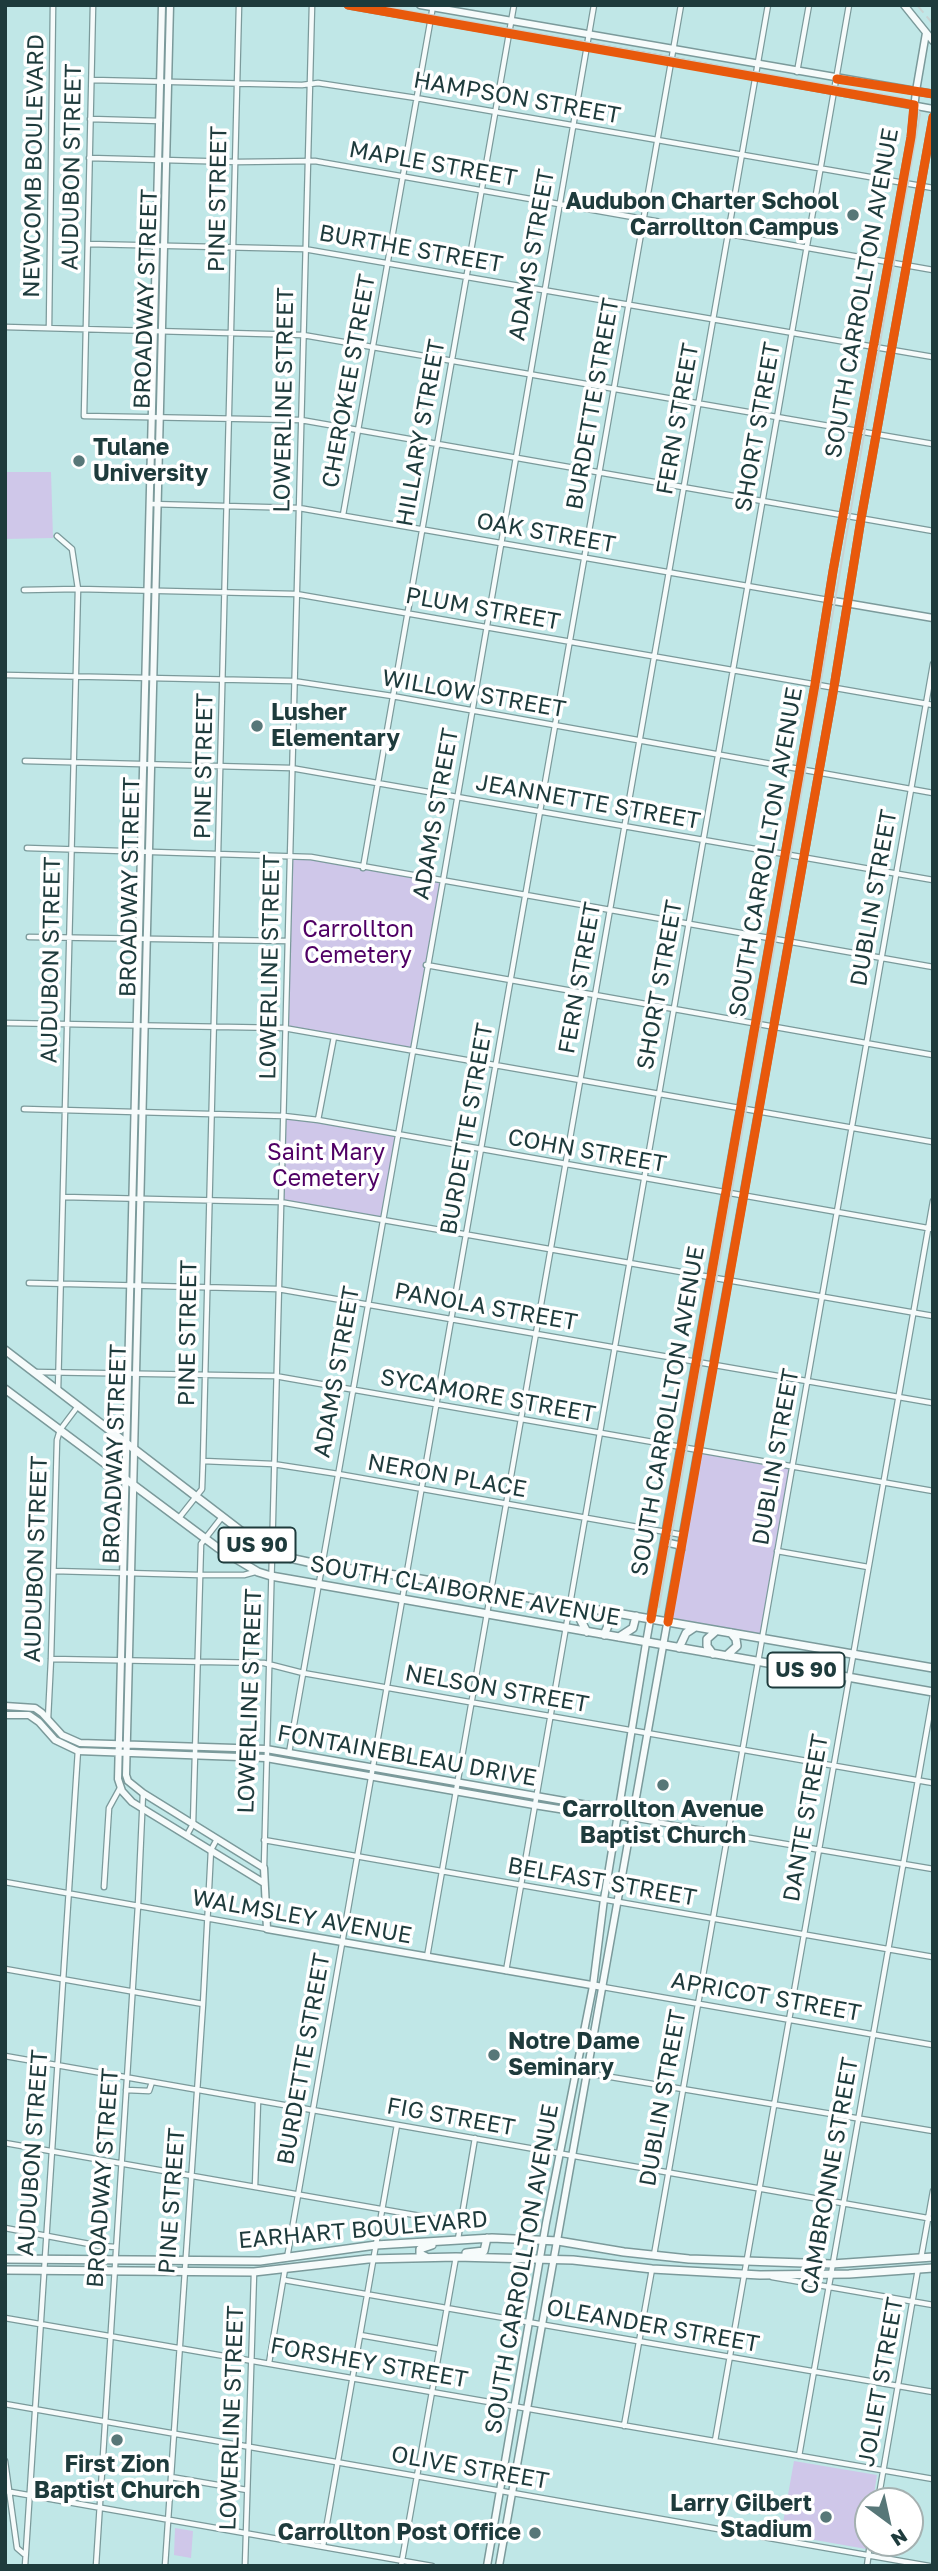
<!DOCTYPE html>
<html>
<head>
<meta charset="utf-8">
<style>
	body { margin:0 }
	#map { position:relative; width:938px; height:2571px; overflow:hidden; background:#c0e7e7; font-family:"Golos Text",sans-serif }
	canvas { display:block }
	.frame { position:absolute; inset:0; border:7px solid #1e3b3c; pointer-events:none }
	.north { position:absolute; left:854px; top:2487px; width:70px; height:70px; box-sizing:border-box; background:#fff; border:2px solid #a5b1b1; border-radius:50%; rotate:147deg; font-size:19px; font-weight:700; line-height:28px; text-align:center; color:#1e3b3c }
	.north::after { content:''; display:block; margin:auto; width:24px; height:32px; background:#577778; clip-path:polygon(50% 0,100% 100%,50% 72%,0 100%) }
</style>
</head>
<body>
<div id="map">
<canvas width="938" height="2571"></canvas>
<div class="frame"></div>
<div class="north">N</div>
</div>
<script>
const ctx = document.querySelector('canvas').getContext('2d');
ctx.lineJoin = 'round';
function paint(path, color) { ctx.fillStyle = color; ctx.fill(path, 'evenodd'); }
const toPath = rows => new Path2D(rows.map(r => 'M' + r).join(''));
function trace(path, color, width, dash) { ctx.strokeStyle = color; ctx.lineWidth = width; ctx.lineCap = dash ? 'butt' : 'round'; ctx.setLineDash(dash || []); ctx.stroke(path); }
function drawText(font, color, halo, rows, align = 'center') {
  ctx.font = font + ' "Golos Text",sans-serif'; ctx.lineWidth = 7; ctx.setLineDash([]); ctx.textBaseline = 'middle'; ctx.strokeStyle = halo; ctx.fillStyle = color; for (const [text, x, y, turn = 0] of rows) {
    ctx.save(); ctx.translate(x, y); ctx.rotate((+turn || 0) * Math.PI / 180); ctx.textAlign = isNaN(turn) ? turn : align; if (halo) ctx.strokeText(text, 0, 0); ctx.fillText(text, 0, 0); ctx.restore();
  }
}
paint(toPath([
	[5,472,51,472,53,538,5,539],
	[290,856,443,881,411,1050,284,1028],
	[284,1116,397,1135,382,1219,280,1202],
	[699,1450,792,1466,761,1639,668,1622],
	[794,2461,877,2475,873,2501,868,2501,866,2549,781,2534],
	[175,2528,193,2531,191,2558,174,2555]
]), '#cfc7e9');
const minor = toPath([
	[93,5,84,416,301,420,933,531],
	[797,72,809,5],
	[92,80,302,85,318,83,416,98,933,188],
	[90,119,160,121],
	[89,158,237,162,315,161,933,270],
	[88,244,304,249,933,357],
	[5,327,303,335,933,444],
	[49,328,53,5],
	[151,504,299,508,828,600],
	[343,515,433,6],
	[57,536,72,549,78,589,58,1391],
	[24,590,78,589,296,594,933,705],
	[5,675,293,681,392,696,933,793],
	[25,761,291,768,933,880],
	[27,848,311,857,933,967],
	[363,868,514,5],
	[29,937,288,941],
	[426,965,933,1055],
	[5,1023,284,1028,933,1142],
	[24,1109,284,1116,318,1120,933,1229],
	[318,1120,334,1037],
	[63,1197,280,1202,933,1316],
	[29,1283,278,1289,933,1403],
	[34,1372,275,1376,933,1491],
	[203,1461,273,1464,338,1474,683,1535],
	[179,1518,202,1489,203,1461,239,5],
	[777,1551,868,1567],
	[54,1571,199,1575,244,1575,255,1572],
	[51,1659,264,1663,303,1673,933,1783],
	[48,1719,51,1659,57,1440,60,1430,78,1406],
	[289,1753,443,881,594,5],
	[632,1818,933,1869],
	[187,1835,193,1824,201,1544,222,1517],
	[264,1840,933,1957],
	[264,1867,312,5],
	[5,1882,267,1929],
	[104,1887,109,1808,120,1788],
	[427,1957,768,5],
	[5,1969,203,2004],
	[506,1971,849,5],
	[603,1987,933,2045],
	[5,2056,933,2219],
	[575,2071,933,2131],
	[126,2090,149,2091,152,2082],
	[5,2143,460,2223],
	[255,2187,258,2101],
	[5,2228,100,2246,116,2247],
	[458,2239,475,2138],
	[654,2255,933,664],
	[287,2258,681,5],
	[921,2258,933,2191],
	[772,2277,933,2305],
	[284,2280,933,2392],
	[5,2318,933,2479],
	[360,2335,439,2349],
	[269,2363,285,2269],
	[5,2404,929,2566],
	[624,2426,652,2269],
	[715,2441,933,1201],
	[799,2456,933,1695],
	[5,2461,17,2548,24,2554],
	[171,2477,247,2490],
	[5,2491,432,2566],
	[878,2501,918,2269],
	[323,2546,397,2125],
	[25,2566,78,1750],
	[96,2566,138,1905,143,1793],
	[165,2566,203,2004,211,1850,217,1839],
	[245,2566,254,2273],
	[401,2566,456,2257],
	[867,2566,870,2543]
]);
const tertiary = toPath([
	[162,5,118,1779,122,1791,132,1802,264,1883],
	[170,5,126,1775,128,1781,143,1793,264,1868,267,1929,603,1987],
	[904,5,933,41],
	[916,91,926,33],
	[5,1706,35,1708,42,1713,62,1735,80,1743,266,1749,599,1807,605,1813],
	[5,1715,29,1715,39,1722,55,1740,78,1751,266,1758,534,1805,597,1815,605,1813,632,1818]
]);
const secondary = toPath([
	[348,5,671,61,933,109],
	[420,5,933,94],
	[828,600,933,618],
	[665,1542,678,1545,681,1550],
	[487,2566,546,2223,593,1986,604,1899,646,1643,815,684,833,571,911,137,916,91],
	[499,2566,834,687,861,519,933,117]
]);
const primary = toPath([
	[5,1350,271,1554,322,1565,403,1576,933,1668],
	[5,1389,218,1548,258,1572,271,1576,933,1692],
	[587,1632,580,1619,589,1608],
	[604,1635,610,1621,607,1611],
	[619,1637,633,1628,636,1616],
	[679,1648,686,1633,695,1627],
	[713,1654,707,1646,707,1639,716,1631],
	[726,1656,737,1646,736,1639,731,1633],
	[466,2253,484,2251,487,2238],
	[426,2257,420,2254,420,2249,432,2245],
	[5,2259,260,2261,376,2245,492,2238,558,2241,624,2252,689,2259,832,2264,933,2257],
	[5,2270,254,2272,368,2259,456,2257,573,2260,652,2269,760,2275,849,2274,933,2268]
]);
trace(minor, '#7b9a9b', 7);
trace(tertiary, '#7b9a9b', 9);
trace(secondary, '#7b9a9b', 9);
trace(primary, '#7b9a9b', 10);
trace(minor, '#f6fbfb', 4.5);
trace(tertiary, '#f6fbfb', 6);
trace(secondary, '#f6fbfb', 6);
trace(primary, '#f6fbfb', 7);
trace(toPath([
	[375,5,902,98,914,103,920,114,659,1607]
]), '#c8d3d3', 2);
trace(toPath([
	[917,5,933,24]
]), '#c8d3d3', 2, [10, 5]);
trace(toPath([
	[348,5,914,105,911,137,833,571,815,684,651,1619],
	[837,79,933,94],
	[668,1622,834,687,861,519,933,117]
]), '#e8590c', 9);
for (const [x, y, r, color] of [
	[853,215,7,"#577778"],
	[79,461,7,"#577778"],
	[257,726,7,"#577778"],
	[663,1785,7,"#577778"],
	[494,2055,7,"#577778"],
	[117,2440,7,"#577778"],
	[826,2517,7,"#577778"],
	[535,2533,7,"#577778"]
]) { const dot = new Path2D(); dot.arc(x, y, r, 0, 2 * Math.PI); ctx.fillStyle = color; ctx.fill(dot); trace(dot, '#fff', 2.5); }
for (const [x, y, w] of [
	[257,1545,77],
	[806,1670,77]
]) { const box = new Path2D(); box.roundRect(x - w / 2, y - 17.5, w, 35, 5); ctx.fillStyle = '#fff'; ctx.fill(box); trace(box, '#1e3b3c', 2); }
drawText('bold 21px', '#1e3b3c', null, [
	["US 90",257,1545],
	["US 90",806,1670]
]);
drawText('23px', '#1e3b3c', '#fff', [
	["HAMPSON STREET",517,98,10],
	["MAPLE STREET",433,164,10],
	["NEWCOMB BOULEVARD",34,166,-89],
	["AUDUBON STREET",72,167,-89],
	["PINE STREET",218,199,-89],
	["BURTHE STREET",411,249,10],
	["ADAMS STREET",532,255,-80],
	["SOUTH CARROLLTON AVENUE",862,293,-80],
	["BROADWAY STREET",146,299,-88],
	["CHEROKEE STREET",349,381,-80],
	["LOWERLINE STREET",284,400,-89],
	["BURDETTE STREET",593,404,-80],
	["FERN STREET",678,419,-80],
	["SHORT STREET",758,427,-80],
	["HILLARY STREET",421,433,-80],
	["OAK STREET",546,533,10],
	["PLUM STREET",483,609,10],
	["WILLOW STREET",474,694,10],
	["PINE STREET",204,766,-89],
	["JEANNETTE STREET",588,802,10],
	["ADAMS STREET",436,814,-80],
	["SOUTH CARROLLTON AVENUE",766,852,-80],
	["BROADWAY STREET",130,887,-89],
	["DUBLIN STREET",874,898,-80],
	["AUDUBON STREET",51,960,-89],
	["LOWERLINE STREET",270,967,-89],
	["FERN STREET",580,978,-80],
	["SHORT STREET",660,985,-80],
	["BURDETTE STREET",467,1129,-80],
	["COHN STREET",587,1151,10],
	["PANOLA STREET",486,1307,10],
	["PINE STREET",188,1333,-89],
	["ADAMS STREET",337,1372,-80],
	["SYCAMORE STREET",488,1396,10],
	["SOUTH CARROLLTON AVENUE",668,1411,-80],
	["BROADWAY STREET",115,1454,-88],
	["DUBLIN STREET",776,1457,-80],
	["NERON PLACE",447,1476,10],
	["AUDUBON STREET",36,1559,-88],
	["SOUTH CLAIBORNE AVENUE",465,1591,10],
	["NELSON STREET",497,1689,10],
	["LOWERLINE STREET",250,1701,-88],
	["FONTAINEBLEAU DRIVE",407,1756,10],
	["DANTE STREET",806,1818,-80],
	["BELFAST STREET",602,1882,10],
	["WALMSLEY AVENUE",302,1917,10],
	["APRICOT STREET",766,1997,10],
	["BURDETTE STREET",304,2059,-80],
	["DUBLIN STREET",663,2098,-80],
	["FIG STREET",451,2117,10],
	["AUDUBON STREET",33,2153,-86],
	["CAMBRONNE STREET",830,2176,-80],
	["BROADWAY STREET",103,2178,-86],
	["PINE STREET",172,2201,-86],
	["EARHART BOULEVARD",363,2230,-5],
	["SOUTH CARROLLTON AVENUE",522,2269,-80],
	["OLEANDER STREET",653,2326,10],
	["FORSHEY STREET",369,2363,10],
	["JOLIET STREET",881,2382,-80],
	["LOWERLINE STREET",232,2418,-88],
	["OLIVE STREET",470,2468,10]
]);
drawText('bold 23px', '#1e3b3c', '#fff', [
	["Audubon Charter School",839,202],
	["Carrollton Campus",839,228],
	["Tulane",93,448,"left"],
	["University",93,474,"left"],
	["Lusher",271,713,"left"],
	["Elementary",271,739,"left"],
	["Carrollton Avenue",663,1810,"center"],
	["Baptist Church",663,1836,"center"],
	["Notre Dame",508,2042,"left"],
	["Seminary",508,2068,"left"],
	["First Zion",117,2465,"center"],
	["Baptist Church",117,2491,"center"],
	["Larry Gilbert",812,2504],
	["Stadium",812,2530],
	["Carrollton Post Office",521,2533]
], 'right');
drawText('23px', '#500065', '#fff', [
	["Carrollton",358,930],
	["Cemetery",358,956],
	["Saint Mary",326,1153],
	["Cemetery",326,1179]
]);
</script>
</body>
</html>
